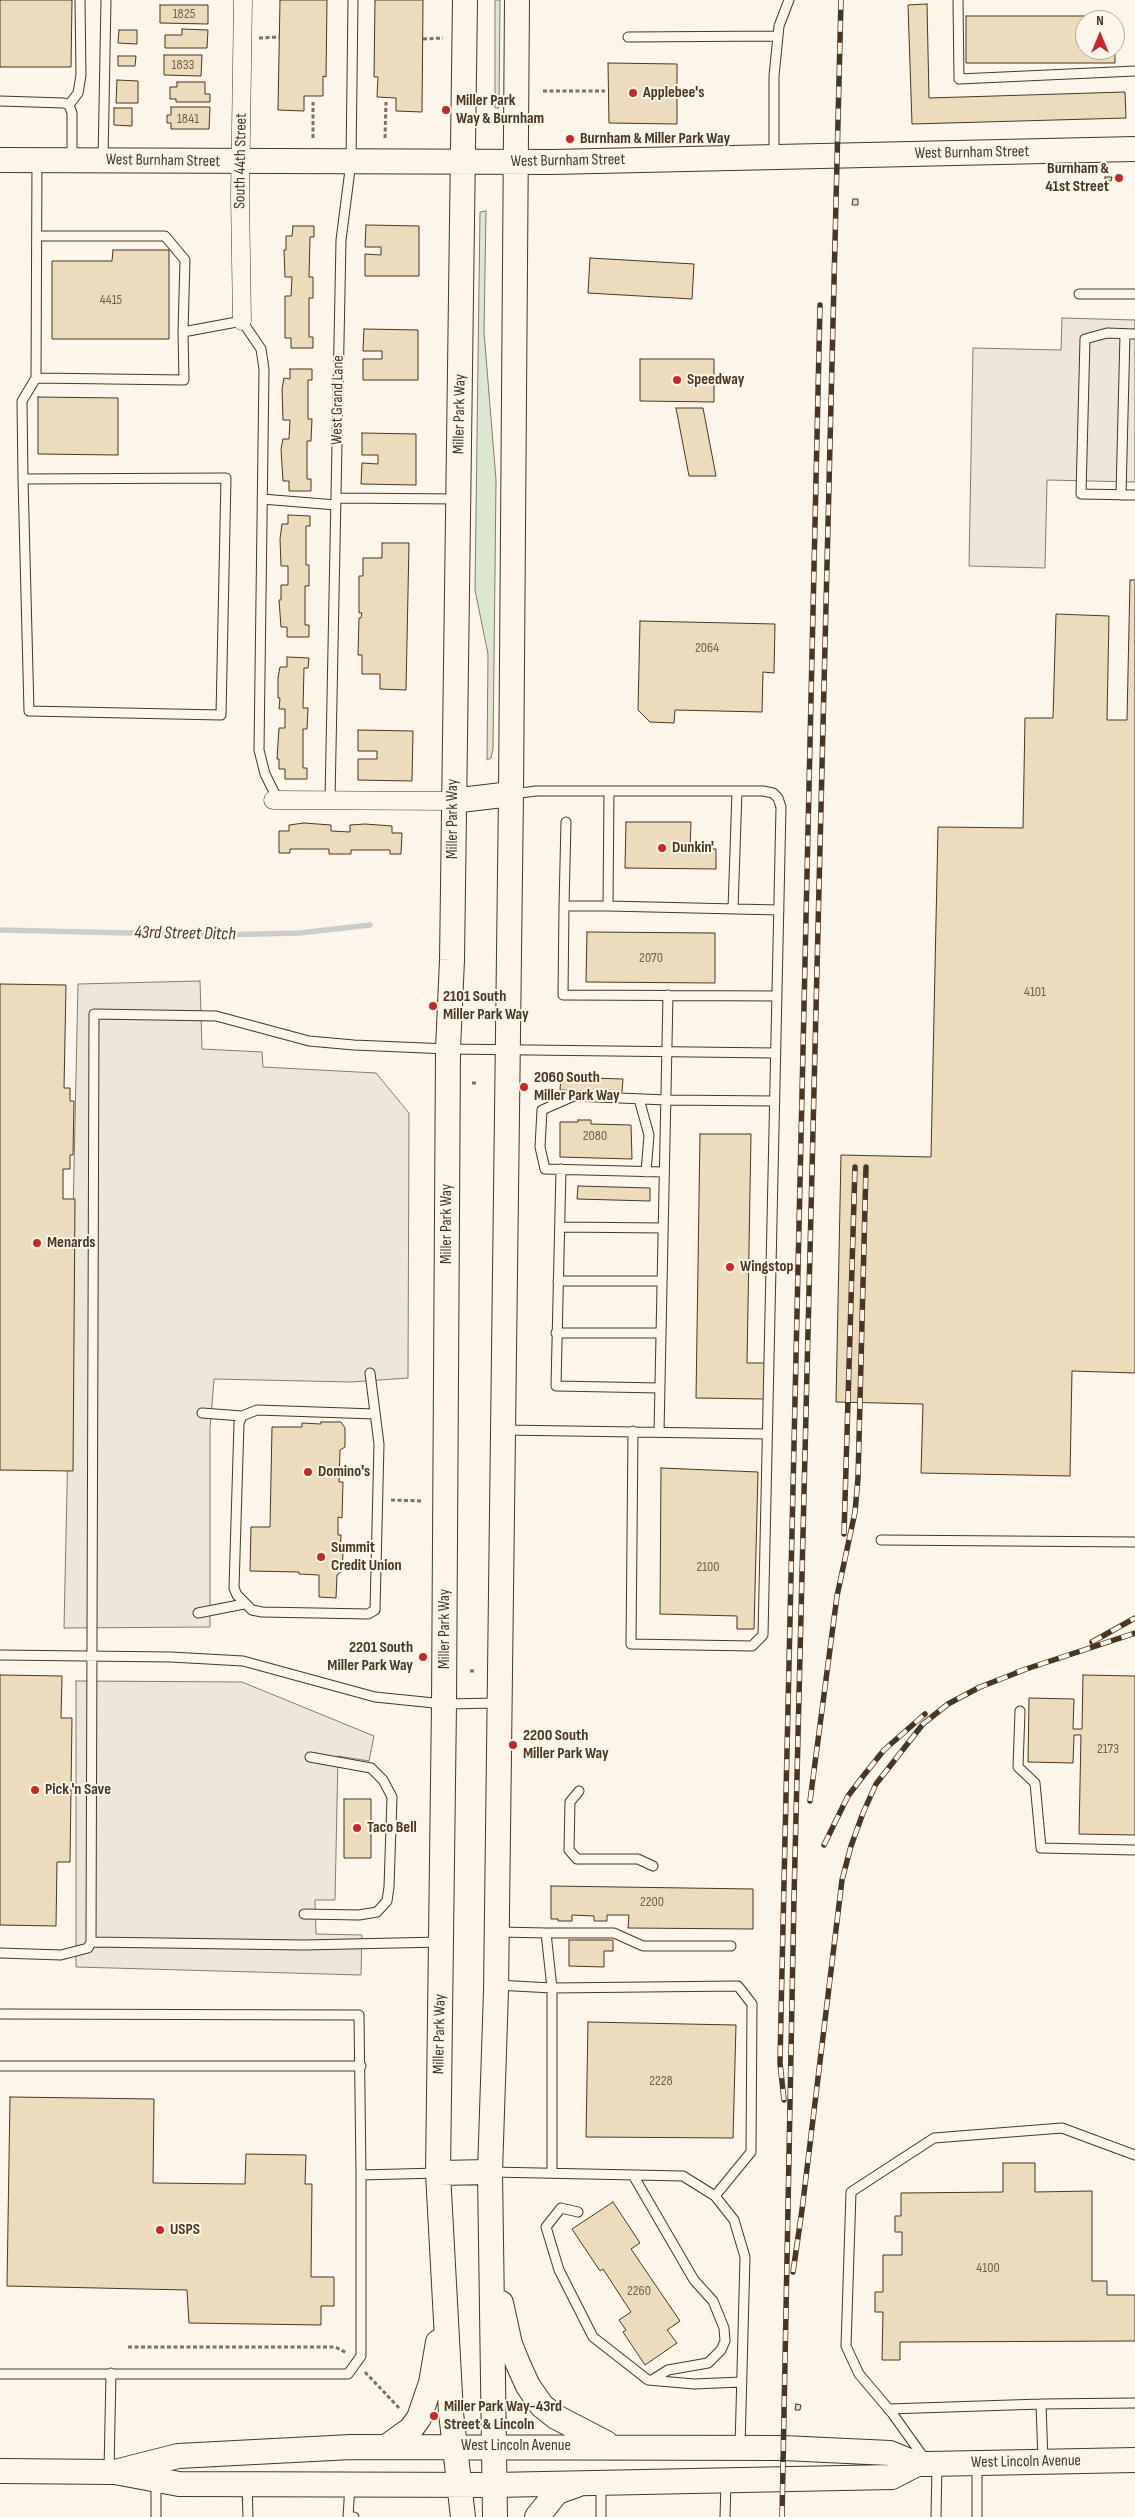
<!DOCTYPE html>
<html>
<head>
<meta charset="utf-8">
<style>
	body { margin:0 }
	#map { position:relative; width:1135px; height:2517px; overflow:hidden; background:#fbf6e9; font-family:"Sofia Sans Condensed",sans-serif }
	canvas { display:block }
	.north { position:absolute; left:1075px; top:10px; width:50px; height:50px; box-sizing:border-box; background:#fbf6e9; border:1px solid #b4a999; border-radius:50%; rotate:0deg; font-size:14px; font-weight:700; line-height:20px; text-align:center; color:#4a3520 }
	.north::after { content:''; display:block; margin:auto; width:18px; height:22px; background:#c62828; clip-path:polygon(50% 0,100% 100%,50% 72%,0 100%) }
</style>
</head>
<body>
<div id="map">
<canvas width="1135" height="2517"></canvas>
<div class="north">N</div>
</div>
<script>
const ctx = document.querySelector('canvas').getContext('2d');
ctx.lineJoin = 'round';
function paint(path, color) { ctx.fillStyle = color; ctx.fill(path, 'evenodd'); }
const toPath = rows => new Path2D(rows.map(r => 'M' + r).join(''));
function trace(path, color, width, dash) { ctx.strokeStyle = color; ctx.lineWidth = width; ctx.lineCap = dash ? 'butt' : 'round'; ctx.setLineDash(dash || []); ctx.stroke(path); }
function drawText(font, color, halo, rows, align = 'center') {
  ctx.font = font + ' "Sofia Sans Condensed",sans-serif'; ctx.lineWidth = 4; ctx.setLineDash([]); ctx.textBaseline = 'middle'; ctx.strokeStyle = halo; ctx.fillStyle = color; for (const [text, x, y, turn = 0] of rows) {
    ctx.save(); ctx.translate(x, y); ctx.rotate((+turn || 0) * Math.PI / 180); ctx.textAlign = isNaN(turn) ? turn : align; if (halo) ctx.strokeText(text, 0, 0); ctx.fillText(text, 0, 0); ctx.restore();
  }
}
const green = toPath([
	[495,0,500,0,499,108,495,108,495,0],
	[486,211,484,332,496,480,493,749,491,758,487,760,488,654,475,590,480,212,486,211]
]);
paint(green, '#dce7d0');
trace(green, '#887966', 1);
const parking = toPath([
	[1062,318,1135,320,1135,482,1047,480,1045,568,969,566,973,348,1061,350,1062,318],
	[200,981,202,1049,262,1052,263,1067,376,1073,409,1113,408,1378,351,1382,214,1379,210,1429,210,1627,64,1628,78,984,200,981],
	[76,1681,242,1682,374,1736,369,1761,338,1756,335,1900,315,1900,316,1934,362,1935,361,1975,76,1967,76,1681]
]);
paint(parking, '#ede7d9');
trace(parking, '#887966', 1);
trace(toPath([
	[0,930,215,935,300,933,370,925]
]), '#c9cecd', 5.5);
const building = toPath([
	[0,0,72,0,71,67,0,67,0,0],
	[280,0,327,0,326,77,323,76,323,96,304,96,304,111,278,110,280,0],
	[375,0,423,0,422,112,396,111,396,98,377,97,378,77,374,77,375,0],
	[927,4,929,98,1125,92,1126,118,912,124,908,5,927,4],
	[160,5,208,5,208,24,160,23,160,5],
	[966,16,1115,16,1115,20,1085,20,1085,50,1115,50,1115,63,966,63,966,16],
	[182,29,208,30,207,48,165,48,165,35,182,35,182,29],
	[119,30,137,30,137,44,118,43,119,30],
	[164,55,202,55,201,76,164,75,164,55],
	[118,56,136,56,135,66,118,66,118,56],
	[608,63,677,64,677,124,609,123,608,63],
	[117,80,138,81,138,103,116,103,117,80],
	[177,82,205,82,205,94,210,94,210,102,176,102,176,99,170,99,170,87,177,87,177,82],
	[171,107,210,107,209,129,171,129,171,123,167,123,167,115,171,115,171,107],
	[114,108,132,108,132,126,114,125,114,108],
	[1105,177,1112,177,1111,181,1105,181,1105,177],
	[853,199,858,199,858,205,852,205,853,199],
	[366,225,419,226,419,276,365,276,365,254,381,255,381,247,365,247,366,225],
	[293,226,314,226,314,237,310,237,309,277,313,277,313,298,309,298,309,337,313,337,313,348,291,348,291,338,285,338,285,296,291,296,292,277,285,277,284,250,286,250,286,236,292,236,293,226],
	[113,250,169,250,169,339,52,339,52,261,112,261,113,250],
	[590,258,694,264,692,299,588,293,590,258],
	[364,329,418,330,418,380,363,380,363,359,382,359,382,351,363,351,364,329],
	[640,359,714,359,714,402,640,401,640,359],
	[290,369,312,369,312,380,308,380,308,419,312,419,311,441,307,441,307,479,311,479,311,491,289,491,289,481,283,481,281,449,283,439,289,439,290,420,283,420,282,389,284,378,290,379,290,369],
	[38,397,118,398,118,455,38,454,38,397],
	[676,408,703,408,716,476,689,476,676,408],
	[362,433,416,434,416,485,361,484,362,463,378,464,378,455,362,455,362,433],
	[288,515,310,516,310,526,306,526,306,565,309,565,309,586,305,586,305,625,309,625,309,637,287,637,287,627,281,627,279,600,281,600,281,585,288,585,288,566,281,566,280,539,282,524,288,524,288,515],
	[382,543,409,543,406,690,380,689,380,674,362,674,362,655,358,655,359,618,361,618,362,613,359,613,359,576,363,576,363,558,382,558,382,543],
	[1130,580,1135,580,1135,1373,1072,1371,1070,1476,921,1473,923,1404,836,1402,841,1155,931,1157,938,827,1023,828,1025,718,1053,718,1056,614,1109,616,1107,720,1127,720,1130,580],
	[640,621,775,624,774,673,763,672,762,712,675,710,674,723,650,722,638,710,640,621],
	[287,657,309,658,308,668,304,668,303,708,308,708,307,729,303,729,303,768,307,768,307,779,285,779,285,769,279,769,279,759,277,759,279,728,285,728,285,709,279,709,280,698,278,698,278,678,280,667,287,667,287,657],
	[358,730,413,731,412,781,358,780,358,759,377,759,377,751,358,751,358,730],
	[626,822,691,822,690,849,716,849,716,869,625,868,626,822],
	[304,823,331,825,331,831,350,832,350,825,365,824,392,826,392,833,402,833,401,854,390,854,390,850,351,850,351,854,329,854,329,849,290,849,290,853,279,853,279,831,289,831,289,825,304,823],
	[587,932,715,933,715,983,586,982,587,932],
	[0,984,66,985,64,1088,70,1088,70,1101,74,1101,73,1155,70,1155,70,1169,63,1169,63,1199,75,1199,73,1471,0,1470,0,984],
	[561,1077,623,1079,622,1092,560,1090,561,1077],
	[578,1120,591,1120,591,1124,631,1125,632,1159,560,1157,560,1122,578,1122,578,1120],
	[700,1134,751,1134,747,1363,765,1363,764,1399,696,1398,700,1134],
	[578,1186,650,1188,650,1201,577,1199,578,1186],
	[321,1422,341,1422,345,1428,345,1447,340,1450,339,1482,343,1482,342,1518,338,1517,338,1535,341,1535,340,1553,343,1553,342,1571,337,1575,336,1598,319,1597,319,1575,299,1574,299,1572,250,1571,251,1527,270,1527,272,1427,302,1427,302,1423,321,1424,321,1422],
	[661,1468,758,1472,754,1629,737,1629,737,1616,660,1614,661,1468],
	[0,1675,62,1676,61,1718,72,1718,70,1862,57,1862,56,1926,0,1925,0,1675],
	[1083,1675,1135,1676,1135,1835,1079,1834,1081,1735,1074,1735,1073,1763,1028,1762,1029,1698,1074,1699,1073,1729,1082,1729,1083,1675],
	[344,1799,371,1799,371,1858,344,1858,344,1799],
	[551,1886,753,1889,753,1929,628,1928,629,1915,607,1915,607,1921,594,1921,594,1916,572,1915,572,1921,558,1921,558,1919,551,1919,551,1886],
	[569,1940,613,1940,613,1951,604,1951,604,1967,569,1966,569,1940],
	[588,2022,736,2025,733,2138,586,2137,588,2022],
	[10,2097,154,2099,153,2183,245,2184,246,2154,306,2155,305,2184,312,2184,311,2277,334,2277,334,2306,321,2306,321,2325,189,2323,187,2290,7,2286,10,2097],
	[1003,2163,1035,2163,1035,2192,1092,2191,1092,2281,1107,2281,1107,2295,1135,2295,1135,2341,900,2342,900,2360,882,2360,883,2312,875,2312,875,2292,883,2292,883,2255,902,2255,902,2232,895,2232,895,2216,901,2216,901,2193,1003,2192,1003,2163],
	[613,2202,640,2243,631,2249,680,2321,667,2330,677,2343,645,2365,623,2332,626,2330,619,2320,631,2312,603,2269,600,2271,572,2229,613,2202],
	[796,2404,801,2405,800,2410,795,2410,796,2404]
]);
paint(building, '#ecdcbc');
trace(building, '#4a3520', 1);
const lane = toPath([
	[958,0,959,79,1135,71],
	[628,37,778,36],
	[0,101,64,103,69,105,72,113,72,160],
	[69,105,78,93,81,75,80,0],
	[774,156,774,76,779,26,789,0],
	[103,160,106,0],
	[37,161,36,378,184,380,183,332,242,321,261,349,264,369,259,750,265,774,278,800],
	[37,236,165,236,185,260,183,332],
	[1079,294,1135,294],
	[1135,334,1107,333,1085,339,1081,494,1135,495],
	[23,479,226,478,221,715,29,711,23,479,22,401,36,378],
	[1121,495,1125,334],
	[336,498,458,499],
	[262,499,336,505],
	[609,791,608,906,779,910],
	[512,794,536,791,763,791,773,793,778,798,781,807,763,1635,752,1646,631,1644,633,1431],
	[330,800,341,240,351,162,353,0],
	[566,822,564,906,608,906],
	[564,906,563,995,777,996],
	[733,909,737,791],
	[639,1099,649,1135,646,1172],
	[561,1169,556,1386,660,1388],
	[664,1172,545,1169,540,1147,542,1110,574,1096,666,1100,774,1101],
	[560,1227,663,1228],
	[558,1281,662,1281],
	[556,1333,660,1333],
	[370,1373,379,1444,375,1610,368,1614,262,1612,252,1610,237,1595,234,1588,239,1423,242,1416,257,1410,375,1414],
	[202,1413,242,1416],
	[503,1430,767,1434],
	[659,1432,668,995],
	[881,1540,1135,1542],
	[198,1613,244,1604],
	[0,1655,171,1657,243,1661,375,1697,444,1704,498,1703],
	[1020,1711,1018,1767,1035,1783,1041,1848,1135,1850],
	[579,1791,570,1802,569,1850,577,1859,638,1859,653,1866],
	[304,1914,359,1915,377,1912,387,1901,389,1887,392,1797,383,1780,371,1768,310,1757],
	[499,1932,546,1933,552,1988,552,2173],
	[546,1933,614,1933,643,1946,731,1946],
	[91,1942,94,1014,216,1016,309,1041,354,1045,448,1049,775,1053],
	[0,1953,61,1955,88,1948,91,1942,304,1945,441,1942],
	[496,1985,552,1988,738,1986,752,2004,751,2152,715,2196],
	[0,2014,359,2015,361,2175,361,2356,348,2374,0,2374],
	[0,2066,361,2066],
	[491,2172,683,2176,715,2196,734,2220,745,2257,740,2447],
	[361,2175,438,2173],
	[633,2175,694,2280,713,2301,724,2328,725,2341,721,2350,708,2363,668,2370,652,2380],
	[578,2212,561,2208,546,2227,559,2270,593,2337,648,2380,694,2384,742,2382],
	[888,2409,1041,2404],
	[1043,2461,1041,2404,1135,2403],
	[927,2462,892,2413,859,2374,846,2346,851,2192,934,2138,1062,2128,1135,2155],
	[109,2471,111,2373],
	[601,2483,601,2517],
	[247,2485,248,2517],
	[350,2485,348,2517,354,2517],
	[156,2517,156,2482],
	[725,2517,726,2482],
	[936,2517,937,2465],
	[977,2517,977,2463]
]);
const street = toPath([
	[242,321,240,196,243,0],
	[273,800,452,801]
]);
const secondary = toPath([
	[0,160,552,162,1135,149],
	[452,801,511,794],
	[438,2173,490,2172],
	[501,2303,510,2344,518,2364,528,2386,542,2406,556,2417,606,2443],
	[386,2447,411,2429,419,2418,431,2383,438,2342],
	[0,2471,115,2472,179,2484,494,2485,892,2477,917,2464],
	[115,2472,178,2456,351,2447,783,2448,890,2453,917,2464,928,2464,1135,2460],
	[463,2517,451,2413,438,2173,444,1704,448,1049,452,960,465,0],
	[495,2517,490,2172,496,1991,511,794,517,0],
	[537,2517,557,2492,577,2485]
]);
trace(lane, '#4a3520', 11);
trace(street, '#4a3520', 19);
trace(secondary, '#4a3520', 26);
trace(toPath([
	[259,38,279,37],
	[423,39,443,38],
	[543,91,605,91],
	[313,138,313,102],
	[385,138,386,102],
	[479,1017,487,1017],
	[472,1083,478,1083],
	[391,1500,423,1501],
	[470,1671,474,1671],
	[128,2347,335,2347,347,2353],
	[365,2372,400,2409]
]), '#7f6f5c', 3, [4, 2.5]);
trace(lane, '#fbf6e9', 9);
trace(street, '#fbf6e9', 18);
trace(secondary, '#fbf6e9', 24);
const rail = toPath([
	[844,1534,855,1167],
	[1092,1642,1135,1618],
	[1017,1672,1135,1633],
	[810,1801,837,1596,855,1512,858,1478,866,1167],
	[824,1845,848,1796,864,1775,884,1750,925,1714],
	[784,2100,780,2063,781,2014,820,305],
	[793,2272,802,2210,842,1880,851,1846,863,1813,876,1784,923,1724,948,1704,980,1687,1024,1670],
	[782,2517,794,1897,841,0]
]);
trace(rail, '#4a3520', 5.5);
trace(rail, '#fbf6e9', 4, [11]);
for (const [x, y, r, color] of [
	[633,93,5,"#c62828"],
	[446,110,5,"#c62828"],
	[570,139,5,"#c62828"],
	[1119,178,5,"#c62828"],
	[677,380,5,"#c62828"],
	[662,848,5,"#c62828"],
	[433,1006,5,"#c62828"],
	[524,1087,5,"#c62828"],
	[37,1243,5,"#c62828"],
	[730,1267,5,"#c62828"],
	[308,1472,5,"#c62828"],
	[321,1557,5,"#c62828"],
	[423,1657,5,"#c62828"],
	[513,1745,5,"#c62828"],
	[35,1790,5,"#c62828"],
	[357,1828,5,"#c62828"],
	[160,2230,5,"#c62828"],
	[434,2416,5,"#c62828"]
]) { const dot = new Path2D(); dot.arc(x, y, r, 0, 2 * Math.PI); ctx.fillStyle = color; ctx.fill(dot); trace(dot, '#fbf6e9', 2); }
drawText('14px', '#725f47', null, [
	["1825",184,14],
	["1833",183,65],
	["1841",188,119],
	["4415",111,300],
	["2064",707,648],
	["2070",651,958],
	["4101",1035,992],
	["2080",595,1136],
	["2100",708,1567],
	["2173",1108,1749],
	["2200",652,1902],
	["2228",661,2081],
	["4100",988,2268],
	["2260",639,2291]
]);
drawText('bold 16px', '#4a3520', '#fbf6e9', [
	["Applebee's",643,93],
	["Miller Park",456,101],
	["Way & Burnham",456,119],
	["Burnham & Miller Park Way",580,139],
	["Burnham &",1109,169,"right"],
	["41st Street",1109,187,"right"],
	["Speedway",687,380],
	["Dunkin'",672,848],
	["2101 South",443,997],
	["Miller Park Way",443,1015],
	["2060 South",534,1078],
	["Miller Park Way",534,1096],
	["Menards",47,1243],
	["Wingstop",740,1267],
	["Domino's",318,1472],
	["Summit",331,1548],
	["Credit Union",331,1566],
	["2201 South",413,1648,"right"],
	["Miller Park Way",413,1666,"right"],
	["2200 South",523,1736],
	["Miller Park Way",523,1754],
	["Pick 'n Save",45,1790],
	["Taco Bell",367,1828],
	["USPS",170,2230],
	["Miller Park Way-43rd",444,2407],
	["Street & Lincoln",444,2425]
], 'left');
drawText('16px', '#4a3520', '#fbf6e9', [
	["West Burnham Street",972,153,-1],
	["West Burnham Street",163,161,1],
	["South 44th Street",241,161,-89],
	["West Burnham Street",568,161,-1],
	["West Grand Lane",338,400,-89],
	["Miller Park Way",460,414,-89],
	["Miller Park Way",453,819,-90],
	["Miller Park Way",447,1224,-90],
	["Miller Park Way",445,1629,-90],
	["Miller Park Way",440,2034,-89],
	["West Lincoln Avenue",516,2446],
	["West Lincoln Avenue",1026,2462,-1]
]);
drawText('italic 18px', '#4a3520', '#fbf6e9', [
	["43rd Street Ditch",185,934,1]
]);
</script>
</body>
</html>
